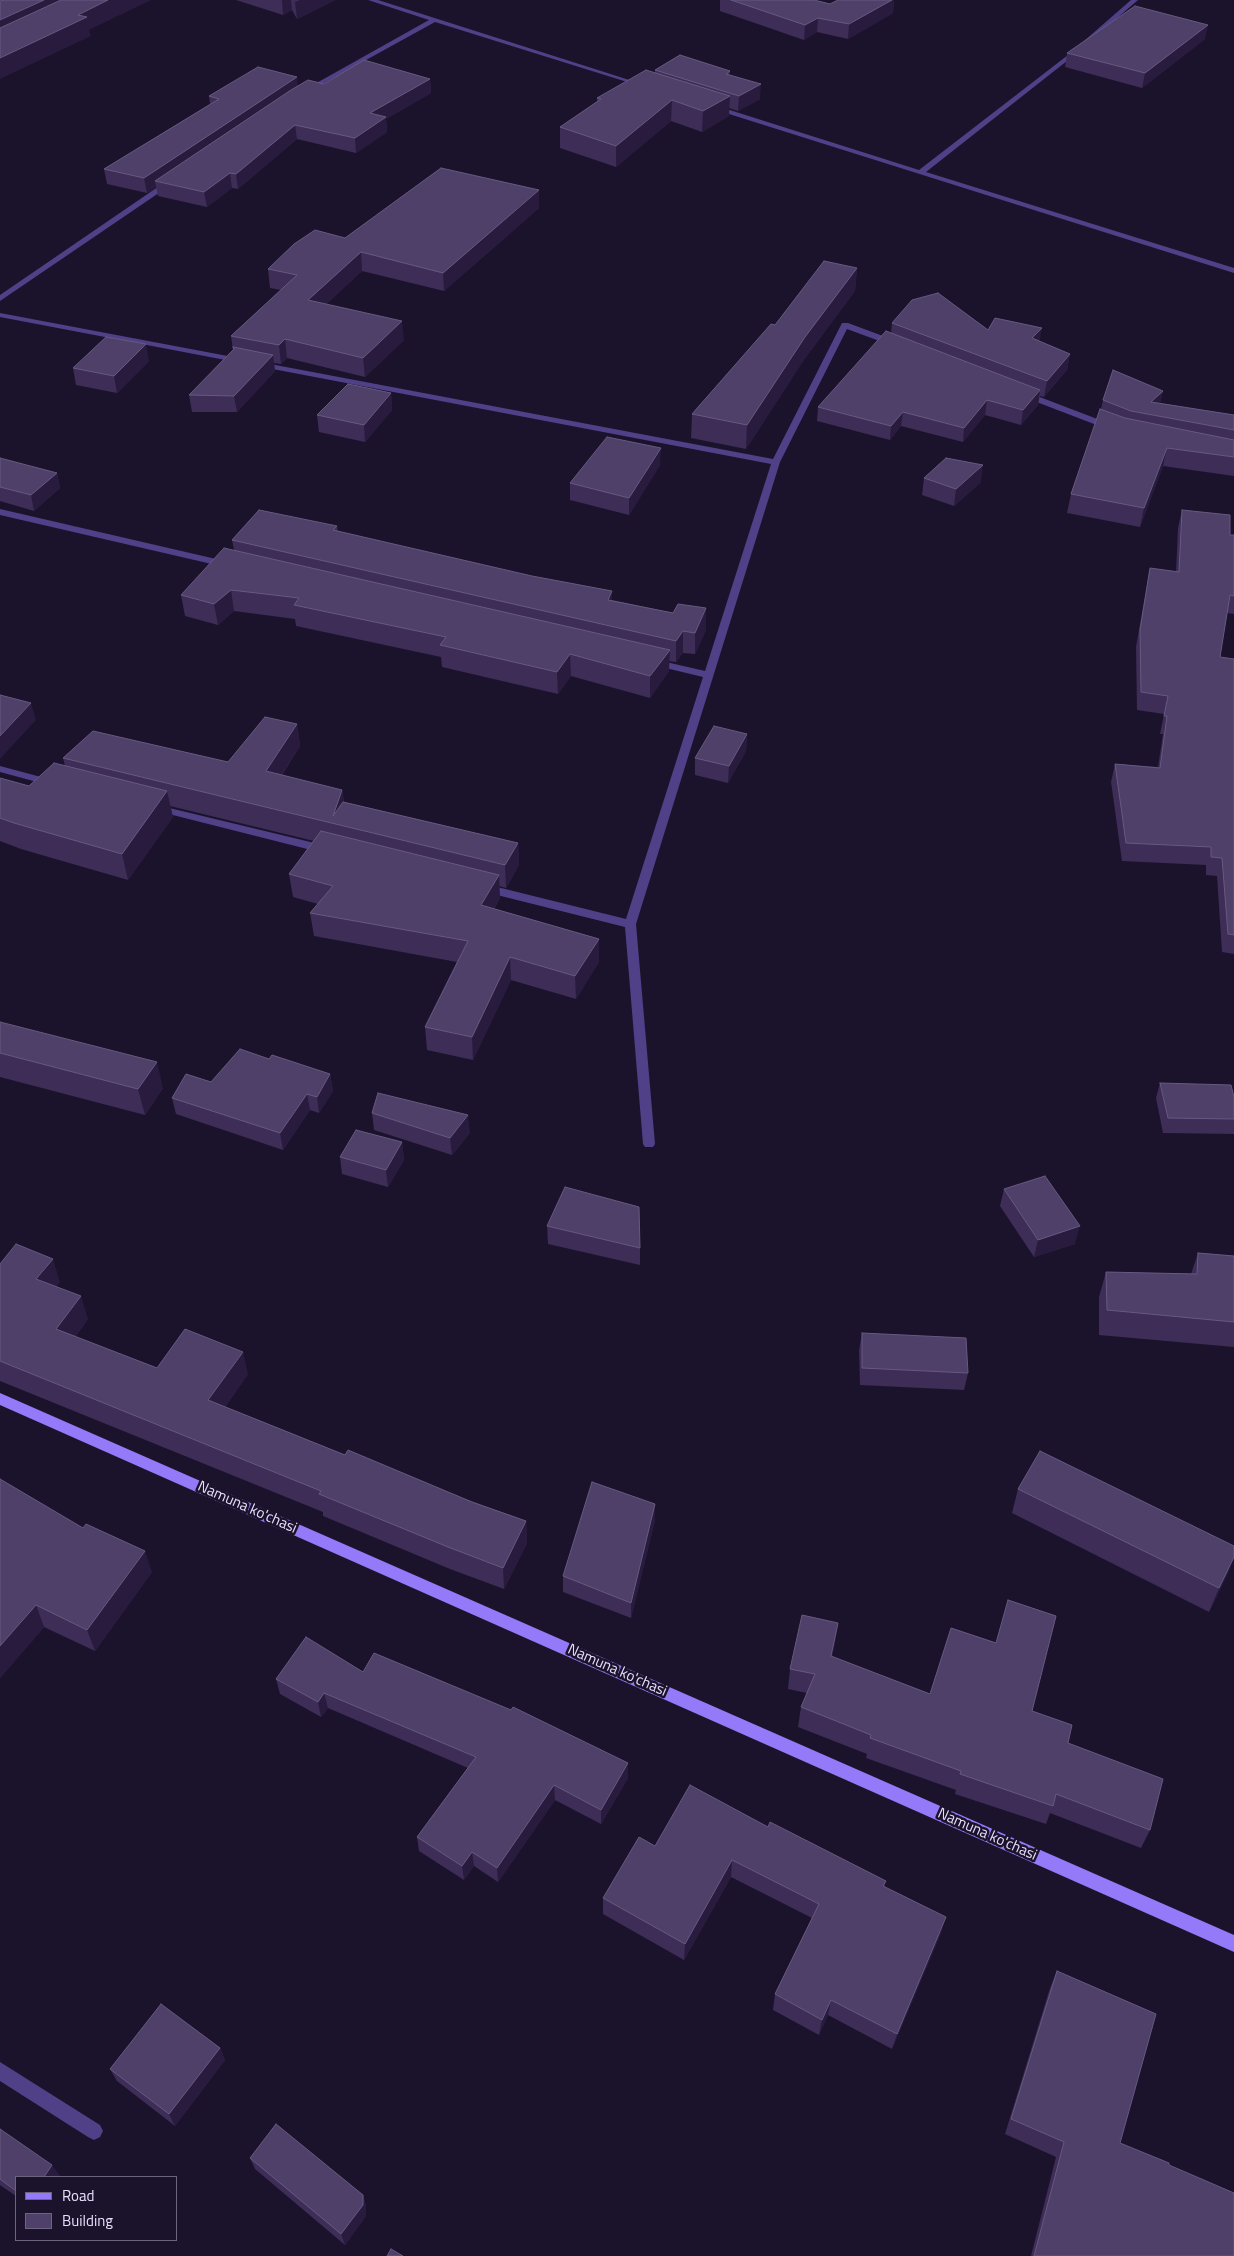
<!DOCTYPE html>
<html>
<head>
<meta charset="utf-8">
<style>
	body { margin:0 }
	#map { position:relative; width:1234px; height:2256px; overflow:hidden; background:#1b132b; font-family:"Titillium Web",sans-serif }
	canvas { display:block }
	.legend { position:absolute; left:15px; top:2176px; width:162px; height:65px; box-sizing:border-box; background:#1b132b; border:1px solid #6d647f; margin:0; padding:6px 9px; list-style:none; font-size:15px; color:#e7defd }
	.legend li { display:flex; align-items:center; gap:10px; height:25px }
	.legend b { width:25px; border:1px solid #6d647f }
</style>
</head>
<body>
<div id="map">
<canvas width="1234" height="2256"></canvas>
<ul class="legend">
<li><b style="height:6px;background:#947af9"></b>Road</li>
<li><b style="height:14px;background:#4f4069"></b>Building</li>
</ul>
</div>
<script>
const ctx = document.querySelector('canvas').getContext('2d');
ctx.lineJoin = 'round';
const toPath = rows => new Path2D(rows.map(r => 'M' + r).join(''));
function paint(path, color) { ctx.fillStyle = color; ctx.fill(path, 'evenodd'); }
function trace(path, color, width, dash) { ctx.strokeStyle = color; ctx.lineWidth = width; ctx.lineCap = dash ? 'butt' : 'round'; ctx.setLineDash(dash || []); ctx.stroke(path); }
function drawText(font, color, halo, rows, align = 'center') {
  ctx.font = font + ' "Titillium Web",sans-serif'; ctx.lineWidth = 5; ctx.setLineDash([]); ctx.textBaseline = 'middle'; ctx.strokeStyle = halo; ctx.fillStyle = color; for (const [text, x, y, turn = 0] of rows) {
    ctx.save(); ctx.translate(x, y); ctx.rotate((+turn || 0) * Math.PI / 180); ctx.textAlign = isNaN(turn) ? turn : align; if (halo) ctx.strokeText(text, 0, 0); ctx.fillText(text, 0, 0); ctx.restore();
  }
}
paint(toPath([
	[368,0,378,0,645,85,640,86,435,22,308,92,304,92,304,90,429,20,368,0],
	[1131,0,1138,0,1072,57,926,172,1234,268,1234,273,710,108,717,106,919,170,1068,55,1131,0],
	[168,180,175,182,0,301,0,295,168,180],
	[0,313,773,459,842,323,848,323,899,342,899,346,893,346,847,329,780,462,636,924,655,1144,653,1147,645,1147,643,1144,625,927,485,892,479,888,485,884,626,919,703,677,649,664,648,662,653,659,705,671,771,464,0,317,0,313],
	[1024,391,1113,425,1114,427,1107,429,1021,396,1020,394,1024,391],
	[0,509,229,562,234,565,229,568,0,515,0,509],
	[0,766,56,781,57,783,52,786,0,772,0,766],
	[157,805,327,846,333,850,327,854,153,810,152,808,153,806,157,805],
	[0,2062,100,2125,103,2131,100,2137,94,2140,88,2137,0,2081,0,2062]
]), '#504087');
paint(toPath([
	[0,1393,1234,1935,1234,1952,0,1405,0,1393]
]), '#947af9');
paint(toPath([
	[236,0,335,0,297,19,292,10,283,15],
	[720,0,814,0,830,4,838,0,894,0,893,13,848,39,817,32,804,40,720,11],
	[1205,39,1142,88,1065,67,1067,53],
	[655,70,730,71,729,75,760,99,738,111,729,108,729,116,702,132,671,121,616,167,560,148,560,127,597,102,597,98,655,73],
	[430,79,431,93,386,119,387,132,356,153,297,139,238,189,232,188,207,207,158,196,156,187,147,193,107,184,104,169,210,104,209,96,298,86],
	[539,208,444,291,362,271,326,304,404,340,365,377,287,358,281,364,274,363,275,371,237,412,192,412,189,395,233,350,231,336,281,290,270,288,268,269,345,238],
	[857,268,855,291,803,361,746,449,691,438,692,414,775,325],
	[892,323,988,330,1039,342,1070,354,1067,370,1044,397,1040,396,1038,405,1021,425,985,415,963,442,901,426,890,440,817,421,818,407,891,333],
	[149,361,117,393,76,385,73,368],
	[1163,391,1160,403,1234,415,1234,476,1163,466,1140,527,1067,513,1071,494,1101,409,1103,400],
	[391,393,392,410,365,442,319,432,317,415],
	[0,458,57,473,60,488,34,511,0,501],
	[660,465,629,515,570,500,570,483],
	[924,478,981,482,954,506,922,495],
	[1182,510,1230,535,1234,535,1234,614,1227,613,1220,657,1234,659,1234,954,1222,952,1217,876,1206,875,1206,865,1122,861,1111,782,1115,764,1158,767,1163,734,1160,734,1164,714,1137,710,1136,647,1150,568,1176,572,1178,528],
	[337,526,338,531,612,600,673,613,706,608,706,630,695,654,683,653,676,662,669,661,669,671,650,698,571,676,558,694,442,667,441,657,296,626,295,619,234,611,218,625,185,616,181,595,234,550,232,540],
	[297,724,300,746,282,775,342,790,344,802,518,843,519,865,506,888,499,886,500,898,494,909,599,939,599,962,576,999,511,980,473,1060,427,1050,425,1027,457,962,314,936,310,913,318,904,293,897,289,874,314,841,170,806,173,817,128,880,21,849,0,841,0,778,29,786,65,766,63,758,228,762],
	[747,734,746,751,728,783,695,775,695,758],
	[0,1022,163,1088,145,1115,0,1077],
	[269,1059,330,1074,333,1091,319,1113,310,1110,283,1150,176,1114,172,1098],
	[1160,1083,1234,1097,1234,1134,1163,1133,1156,1098],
	[372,1113,470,1133,452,1155,374,1130],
	[402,1142,404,1160,388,1187,342,1174,340,1157],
	[1004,1189,1075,1244,1034,1257,1000,1206],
	[547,1226,640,1248,640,1265,548,1244],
	[1198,1253,1234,1256,1234,1347,1099,1335,1099,1297,1106,1272,1191,1274],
	[0,1264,60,1282,56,1286,88,1319,75,1337,157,1368,248,1374,225,1407,345,1455,526,1521,527,1543,504,1589,450,1569,323,1516,323,1512,0,1381],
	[862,1333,968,1373,964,1390,860,1385,859,1350],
	[0,1479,152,1572,95,1651,44,1627,0,1678],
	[1018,1489,1229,1571,1209,1612,1012,1513],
	[655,1504,655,1520,631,1618,563,1592,563,1576],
	[838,1623,832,1657,930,1694,1032,1711,1068,1743,1150,1830,1141,1848,1050,1813,1046,1824,955,1794,956,1790,866,1758,867,1754,798,1727,801,1707,807,1693,788,1689,790,1669],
	[363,1672,628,1778,601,1824,555,1800,498,1882,474,1866,464,1880,419,1851,417,1837,468,1768,328,1708,321,1717,280,1694,276,1679],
	[768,1827,886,1881,884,1887,941,1933,892,2049,828,2015,819,2035,773,2010,775,1994,812,1918,731,1877,684,1960,603,1914,603,1898,655,1846],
	[1057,1971,1120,2143,1169,2165,1234,2256,1031,2256,1056,2157,1005,2134,1050,1988],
	[220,2048,225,2060,175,2126,117,2081,110,2069],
	[0,2129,60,2176,59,2177,16,2177,16,2196,0,2185],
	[250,2158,363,2195,366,2206,366,2216,345,2245,255,2169]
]), '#3d2d57');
paint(toPath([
	[44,0,89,0,0,41,0,20],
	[108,0,151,0,89,30,91,36,0,79,0,58,78,15],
	[282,0,291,0,292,10,283,15],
	[300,0,335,0,297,19,295,2],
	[892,0,894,0,893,13,848,39,849,24],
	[818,18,817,32,804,40,805,25],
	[1208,25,1205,39,1142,88,1145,73],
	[297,77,299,92,155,181,156,187,147,193,144,178],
	[430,79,431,93,386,119,387,132,356,153,355,138,370,113],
	[761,84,760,99,738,111,739,96],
	[730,96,729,116,702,132,703,111],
	[672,100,671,121,616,167,616,146],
	[295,125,297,139,238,189,236,174],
	[230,173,232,188,207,207,204,192],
	[539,190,539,208,444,291,443,273],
	[361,252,362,271,310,318,308,300],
	[857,268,855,291,803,361,746,449,747,425,805,337],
	[402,321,404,340,365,377,363,358],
	[1042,328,1039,344,1032,338],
	[285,339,287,358,281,364,279,345],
	[146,344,149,361,117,393,114,376],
	[1070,354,1067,370,1044,397,1047,381],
	[273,355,275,371,237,412,234,396],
	[1040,390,1038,405,1021,425,1023,410],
	[1163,391,1159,409,1151,402],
	[391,393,392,410,365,442,364,425],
	[987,400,985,415,963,442,964,428],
	[903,412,901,426,890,440,891,426],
	[661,448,660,465,629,515,629,498],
	[1167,448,1163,466,1140,527,1144,508],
	[983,465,981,482,954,506,956,489],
	[57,473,60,488,34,511,31,495],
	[231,590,234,611,218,625,214,604],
	[612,591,612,613,608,600],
	[706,608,706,630,695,654,695,633],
	[683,631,683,653,676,662,676,641],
	[670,650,669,671,650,698,650,676],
	[570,654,571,676,558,694,557,672],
	[31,703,36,720,0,759,0,736],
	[297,724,300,746,269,794,266,771],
	[747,734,746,751,728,783,729,766],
	[342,790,345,812,333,816],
	[167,791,173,817,128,880,122,854],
	[518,843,519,865,506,888,505,865],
	[499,875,500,898,482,928,481,905],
	[599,939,599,962,576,999,575,976],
	[510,957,511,980,473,1060,472,1037],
	[157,1062,163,1088,145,1115,138,1089],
	[330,1074,333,1091,319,1113,317,1097],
	[307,1094,310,1110,283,1150,280,1133],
	[468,1115,470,1133,452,1155,450,1138],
	[402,1142,404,1160,388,1187,386,1170],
	[1080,1226,1075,1244,1034,1257,1038,1240],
	[53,1259,60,1282,43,1302,36,1279],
	[81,1296,88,1319,63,1352,56,1329],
	[243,1352,248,1374,214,1422,208,1400],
	[655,1504,655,1520,631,1618,631,1603],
	[526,1521,527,1543,504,1589,503,1568],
	[145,1551,152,1572,95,1651,87,1630],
	[1234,1557,1229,1571,1209,1612,1219,1588],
	[36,1605,44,1627,0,1678,0,1646],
	[838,1623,835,1644,828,1676,831,1656],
	[324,1693,328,1708,321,1717,318,1702],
	[628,1763,628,1778,601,1824,601,1810],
	[554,1785,555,1800,498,1882,497,1868],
	[472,1852,474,1866,464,1880,462,1866],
	[732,1860,731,1877,684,1960,685,1944],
	[946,1917,941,1933,892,2049,897,2034],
	[831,2000,828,2015,819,2035,822,2020],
	[220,2048,225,2060,175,2126,169,2114],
	[52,2165,60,2176,59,2177,44,2177],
	[363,2195,366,2206,366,2216,345,2245,341,2234]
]), '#281b3e');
const building = toPath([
	[3,0,44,0,0,20,0,1,3,0],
	[61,0,108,0,78,15,87,17,0,58,0,28,61,0],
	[731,0,814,0,830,4,838,0,892,0,849,24,818,18,805,25,731,0],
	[1135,6,1208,25,1145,73,1067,53,1135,6],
	[680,55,730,71,726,74,761,84,739,96,655,70,680,55],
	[364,60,430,79,370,113,386,117,355,138,295,125,236,174,230,173,204,192,155,181,291,90,308,80,324,84,364,60],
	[258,67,297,77,144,178,104,169,219,99,209,96,258,67],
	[646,70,730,96,703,111,672,100,616,146,560,127,601,99,597,98,646,70],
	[441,168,539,190,443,273,361,252,308,300,402,321,363,358,285,339,279,345,231,336,297,275,268,269,294,244,315,230,345,238,441,168],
	[824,261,857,268,805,337,747,425,692,414,771,324,775,325,824,261],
	[938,293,988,330,995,318,1042,328,1032,338,1070,354,1047,381,892,323,912,300,938,293],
	[886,331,1040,390,1023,410,987,400,964,428,903,412,891,426,818,407,886,331],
	[106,337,146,344,114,376,73,368,106,337],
	[233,347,273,355,234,396,189,395,234,349,233,347],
	[1113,370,1163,391,1151,402,1234,415,1234,430,1131,411,1103,400,1113,370],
	[348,384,391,393,364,425,317,415,348,384],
	[1100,409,1125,418,1234,440,1234,457,1167,448,1144,508,1071,494,1100,409],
	[607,437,661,448,629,498,570,483,607,437],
	[0,458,57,473,31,495,0,487,0,458],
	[946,458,983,465,956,489,924,478,946,458],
	[259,510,337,526,333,530,532,576,612,591,608,600,673,613,678,604,706,608,695,633,683,631,676,641,232,540,259,510],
	[1182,510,1230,515,1230,535,1234,535,1234,596,1230,595,1220,657,1234,659,1234,935,1228,934,1222,858,1211,857,1211,847,1126,843,1115,764,1160,768,1167,716,1164,716,1168,696,1141,692,1140,630,1150,568,1179,572,1182,510],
	[224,548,670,650,650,676,570,654,557,672,440,645,446,637,294,605,299,598,231,590,214,604,181,595,224,548],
	[0,695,31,703,0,736,0,695],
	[265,717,297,724,266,771,342,790,333,816,343,802,518,843,505,865,63,758,93,731,228,762,265,717],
	[714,726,747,734,729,766,695,758,714,726],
	[54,763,167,791,122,854,14,823,0,818,0,778,29,786,54,763],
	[321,831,499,875,481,905,599,939,575,976,510,957,472,1037,425,1027,468,941,310,913,333,886,289,874,321,831],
	[0,1022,157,1062,138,1089,0,1053,0,1022],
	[240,1049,269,1059,272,1055,330,1074,317,1097,307,1094,280,1133,172,1098,186,1074,211,1082,240,1049],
	[1160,1083,1231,1085,1234,1097,1234,1119,1168,1118,1160,1083],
	[378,1093,468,1115,450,1138,372,1113,378,1093],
	[356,1130,402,1142,386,1170,340,1157,356,1130],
	[1045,1176,1080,1226,1038,1240,1004,1189,1045,1176],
	[565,1187,639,1207,640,1248,547,1226,565,1187],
	[16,1244,53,1259,36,1279,81,1296,56,1329,157,1368,185,1329,243,1352,208,1400,345,1455,348,1450,472,1502,526,1521,503,1568,448,1547,319,1494,321,1491,0,1361,0,1264,16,1244],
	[1198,1253,1234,1256,1234,1322,1107,1310,1106,1272,1197,1274,1198,1253],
	[862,1333,966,1338,968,1373,862,1368,862,1333],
	[1040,1451,1234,1546,1234,1557,1219,1588,1018,1489,1040,1451],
	[0,1479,83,1528,86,1524,145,1551,87,1630,36,1605,0,1646,0,1479],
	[592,1482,655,1504,631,1603,563,1576,592,1482],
	[1008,1600,1056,1616,1032,1711,1072,1725,1068,1743,1163,1779,1150,1830,1056,1794,1053,1806,960,1774,961,1771,870,1738,871,1735,801,1707,815,1674,790,1669,802,1615,838,1623,831,1656,930,1694,951,1628,996,1643,1008,1600],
	[306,1637,363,1672,374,1653,511,1710,513,1707,628,1763,601,1810,554,1785,497,1868,472,1852,462,1866,417,1837,476,1757,324,1693,318,1702,276,1679,306,1637],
	[690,1785,768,1827,770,1822,886,1881,883,1886,946,1917,897,2034,831,2000,822,2020,775,1994,819,1904,732,1860,685,1944,603,1898,639,1837,655,1846,690,1785],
	[1057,1971,1156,2014,1120,2143,1169,2163,1169,2165,1234,2193,1234,2256,1034,2256,1064,2142,1011,2119,1057,1971],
	[161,2004,220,2048,169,2114,110,2069,161,2004],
	[276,2124,363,2195,363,2205,341,2234,250,2158,276,2124],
	[0,2129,52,2165,44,2177,16,2177,16,2191,0,2179,0,2129],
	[391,2249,403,2256,387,2256,391,2249]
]);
paint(building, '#4f4069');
trace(building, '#675980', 1);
drawText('15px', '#e7defd', '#1b132b', [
	["Namuna ko'chasi",247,1508,24],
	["Namuna ko'chasi",617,1671,24],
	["Namuna ko'chasi",987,1835,24]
]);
</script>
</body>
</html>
